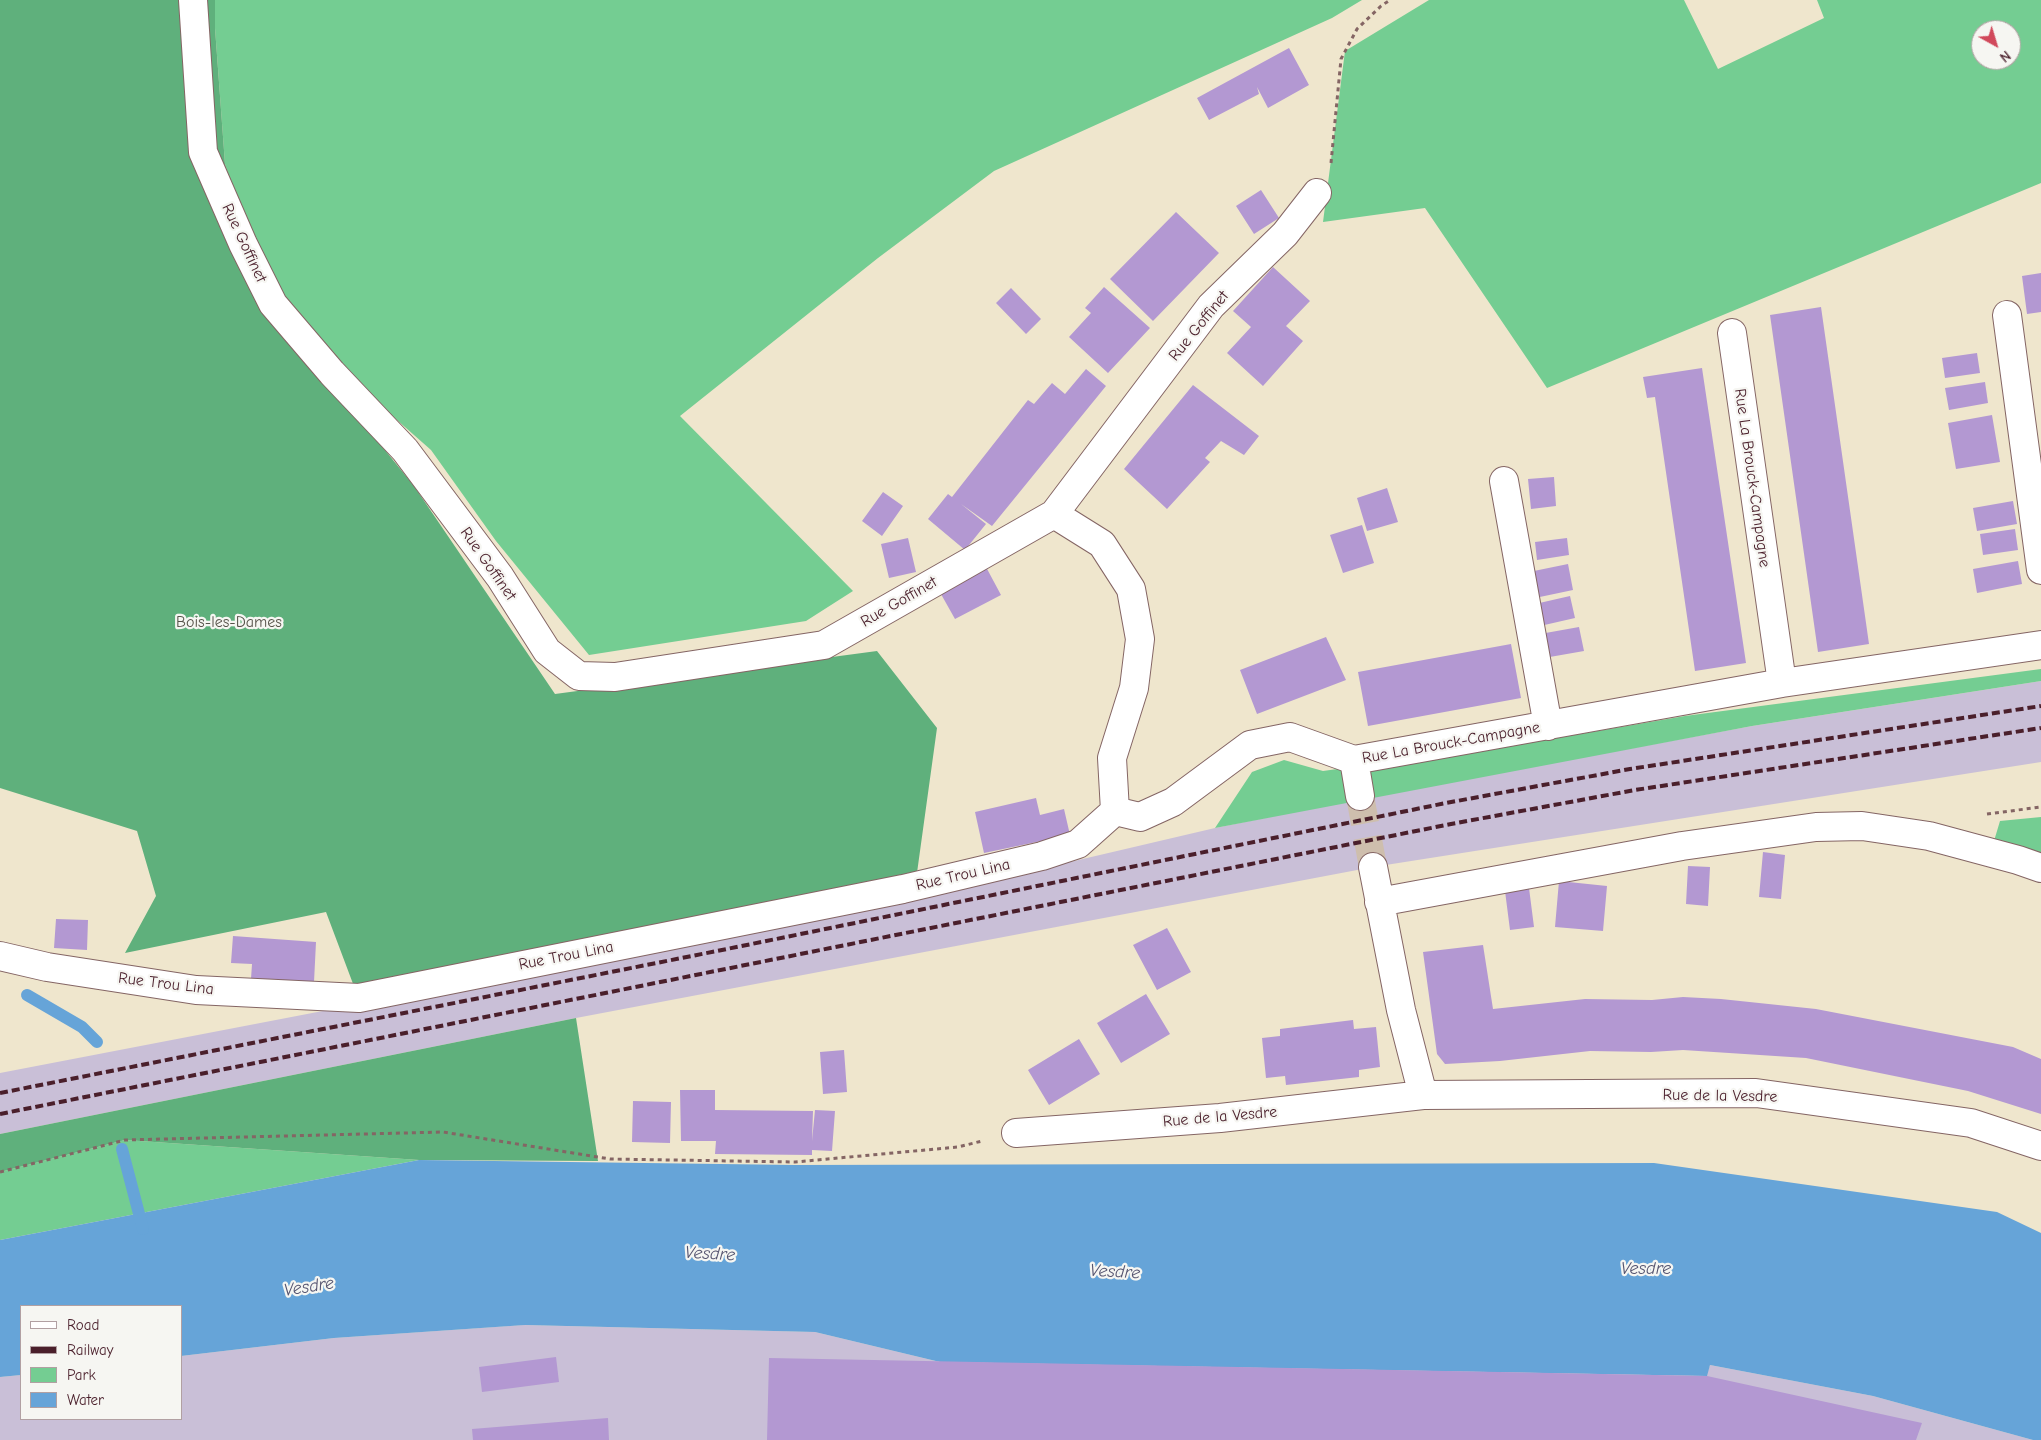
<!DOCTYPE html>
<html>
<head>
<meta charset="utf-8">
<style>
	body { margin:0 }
	#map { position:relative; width:2041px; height:1440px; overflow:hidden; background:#efe6cd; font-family:"Comic Neue",sans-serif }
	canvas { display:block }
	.legend { position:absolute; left:20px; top:1305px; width:162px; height:115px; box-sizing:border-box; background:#f6f6f2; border:1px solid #b1a0a2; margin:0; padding:6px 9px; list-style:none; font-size:15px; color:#4a1f2b }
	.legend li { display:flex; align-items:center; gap:10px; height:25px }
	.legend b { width:25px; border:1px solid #b1a0a2 }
	.north { position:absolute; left:1971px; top:20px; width:50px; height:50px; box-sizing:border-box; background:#f6f6f2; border:1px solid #b1a0a2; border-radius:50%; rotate:141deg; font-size:14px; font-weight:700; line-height:20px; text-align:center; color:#4a1f2b }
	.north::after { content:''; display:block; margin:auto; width:18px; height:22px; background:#d1495b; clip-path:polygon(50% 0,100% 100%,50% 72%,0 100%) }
</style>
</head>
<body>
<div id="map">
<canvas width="2041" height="1440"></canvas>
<ul class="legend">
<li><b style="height:6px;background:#fff"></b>Road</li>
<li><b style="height:6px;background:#4a1f2b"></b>Railway</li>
<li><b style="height:14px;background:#74cd92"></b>Park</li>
<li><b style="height:14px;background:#66a4d8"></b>Water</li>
</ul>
<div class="north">N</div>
</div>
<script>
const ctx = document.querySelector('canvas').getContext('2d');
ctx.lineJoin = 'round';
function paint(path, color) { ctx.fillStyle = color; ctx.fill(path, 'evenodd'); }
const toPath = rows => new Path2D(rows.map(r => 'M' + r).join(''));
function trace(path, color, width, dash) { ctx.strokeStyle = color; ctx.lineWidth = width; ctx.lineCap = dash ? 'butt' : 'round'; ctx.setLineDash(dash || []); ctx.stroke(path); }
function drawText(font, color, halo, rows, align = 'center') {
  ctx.font = font + ' "Comic Neue",sans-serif'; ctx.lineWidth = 4.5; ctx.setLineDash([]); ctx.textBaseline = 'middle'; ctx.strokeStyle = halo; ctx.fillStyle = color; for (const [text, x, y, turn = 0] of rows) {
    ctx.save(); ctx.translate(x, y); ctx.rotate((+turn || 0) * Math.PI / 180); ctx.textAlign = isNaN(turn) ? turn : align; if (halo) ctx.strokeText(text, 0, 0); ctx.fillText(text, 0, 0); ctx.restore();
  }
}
paint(toPath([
	[2041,681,2041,762,1373,867,576,1018,0,1134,0,1073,942,892,1215,828,1378,795,1752,726],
	[524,1325,815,1332,940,1362,1706,1376,1710,1365,1873,1396,2033,1440,0,1440,0,1377,21,1375,21,1419,181,1419,181,1356,334,1338]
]), '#c9bfd7');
paint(toPath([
	[215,0,1362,0,1332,18,994,171,878,258,680,416,853,591,806,621,589,655,496,541,431,450,271,309,225,164,215,28],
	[1429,0,1684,0,1718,69,1824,18,1817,0,2041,0,2041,183,1547,388,1425,208,1323,222,1345,51],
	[1981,30,2011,30,2011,60,1981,60],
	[2041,669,2041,681,1752,726,1215,828,1252,772,1284,760,1323,771,1539,741,1685,716],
	[2041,817,2041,858,1994,841,2000,821],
	[125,1140,419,1160,0,1240,0,1172]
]), '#74cd92');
paint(toPath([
	[0,0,215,0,215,28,225,164,271,309,414,486,555,694,877,651,937,728,916,880,361,1005,326,912,125,953,156,896,137,831,0,788],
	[576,1018,598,1161,419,1160,125,1140,0,1172,0,1134]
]), '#5fb07c');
paint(toPath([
	[419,1160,795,1165,1654,1163,1997,1212,2041,1233,2041,1440,2033,1440,1873,1396,1710,1365,1707,1376,940,1362,815,1332,525,1325,334,1338,181,1356,181,1306,21,1306,21,1375,0,1377,0,1240]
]), '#66a4d8');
trace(toPath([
	[27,995,82,1027,97,1042],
	[122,1149,143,1229]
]), '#66a4d8', 12);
paint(toPath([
	[1289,48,1309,85,1268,108,1257,87,1259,94,1209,120,1197,98],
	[1261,190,1279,218,1254,234,1236,206],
	[1176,212,1219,253,1153,321,1110,279],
	[1273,267,1310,301,1286,326,1303,341,1263,386,1227,353,1251,327,1233,311],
	[2041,273,2041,312,2027,314,2022,276],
	[1104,287,1150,328,1108,373,1069,337,1091,313,1085,308],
	[1011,288,1041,319,1026,334,996,303],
	[1821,307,1869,644,1818,652,1770,315],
	[1977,353,1980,373,1945,378,1942,358],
	[1702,368,1746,663,1695,671,1655,397,1647,398,1643,377],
	[1086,369,1106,386,992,526,961,504,986,524,965,550,928,519,948,494,952,497,1028,400,1034,404,1052,383,1065,394],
	[1985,382,1988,403,1949,410,1945,388],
	[1193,385,1259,436,1244,455,1221,441,1205,458,1210,462,1167,509,1124,469],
	[1992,415,2000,462,1956,469,1948,423],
	[1554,477,1556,506,1531,509,1528,479],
	[1387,488,1398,522,1367,531,1357,498],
	[883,492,903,506,882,536,862,521],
	[2013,501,2017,524,1977,531,1973,508],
	[1362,525,1374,563,1343,573,1330,535],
	[2015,529,2018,550,1983,555,1980,534],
	[908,538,916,572,889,578,881,544],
	[1567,538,1569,555,1537,560,1535,542],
	[2018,561,2022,584,1977,593,1973,569],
	[1568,564,1573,590,1535,598,1529,572],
	[986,567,1001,595,955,619,937,587],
	[1570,596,1575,618,1540,626,1535,604],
	[1579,627,1584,651,1544,658,1540,634],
	[1326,637,1346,680,1257,714,1240,670],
	[1511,644,1521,698,1368,726,1358,672],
	[1036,798,1040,815,1064,809,1070,835,984,853,975,812],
	[1763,852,1785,855,1781,899,1759,897],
	[1688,866,1710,867,1708,906,1686,904],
	[1559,881,1607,886,1603,931,1555,927],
	[1529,888,1534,927,1510,930,1505,891],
	[56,919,88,920,87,950,54,948],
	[1167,928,1191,972,1157,990,1133,945],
	[233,936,316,942,314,982,251,979,252,964,231,963],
	[1483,945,1493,1009,1585,999,1652,1000,1683,997,1721,999,1816,1009,2013,1047,2041,1059,2041,1114,1968,1091,1806,1058,1683,1050,1651,1052,1590,1051,1500,1061,1445,1064,1437,1054,1423,952],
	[1146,994,1170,1034,1121,1063,1097,1023],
	[1353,1020,1354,1029,1376,1027,1380,1067,1359,1070,1359,1077,1286,1085,1285,1076,1266,1078,1262,1038,1280,1036,1280,1029],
	[1079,1039,1100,1074,1049,1105,1028,1070],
	[844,1050,847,1092,823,1094,820,1052],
	[680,1090,715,1090,715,1110,813,1111,812,1141,815,1110,835,1111,832,1151,812,1150,812,1155,715,1154,716,1141,681,1141],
	[633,1101,671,1102,670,1143,632,1142],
	[556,1357,559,1382,482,1392,479,1367],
	[769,1358,1707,1376,1922,1423,1916,1440,767,1440],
	[608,1418,609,1440,473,1440,472,1429]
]), '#b398d2');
trace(toPath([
	[1360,796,1373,867]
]), '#cebead', 28, [28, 14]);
const minor = toPath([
	[193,0,203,152,243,244,273,304,332,373,405,450,500,577,547,651,579,676,615,677,824,645,1054,514,1211,306,1285,234,1317,193],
	[2007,315,2041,570],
	[1732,333,1782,683],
	[1504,481,1548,726],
	[1054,514,1102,544,1131,589,1140,639,1134,688,1112,758,1115,811],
	[1354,760,1360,796],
	[1115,811,1140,817,1173,802,1250,745,1290,737,1354,760,1782,683,2041,645],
	[1373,867,1401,1010,1423,1095],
	[1379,902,1682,846,1816,827,1862,826,1929,836,2018,860,2041,868],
	[0,956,47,967,196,990,359,998,903,889,1042,856,1078,844,1115,811],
	[1016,1133,1220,1118,1423,1095,1756,1093,1971,1123,2041,1146]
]);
trace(minor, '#846564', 30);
trace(toPath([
	[1331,163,1341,59,1357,29,1381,6,1390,0],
	[1987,814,2041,807],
	[0,1172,125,1140,443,1132,610,1159,795,1162,958,1147,982,1141]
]), '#846564', 3, [4, 4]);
trace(minor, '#fff', 28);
trace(toPath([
	[0,1093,717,951,1446,803,1630,769,2041,706],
	[0,1114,1451,824,1635,790,2041,728]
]), '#4a1f2b', 4, [8, 4]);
drawText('16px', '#4a1f2b', '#f6f6f2', [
	["Rue Goffinet",244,243,65],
	["Rue Goffinet",1199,326,-51],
	["Rue La Brouck-Campagne",1752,478,82],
	["Rue Goffinet",488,564,55],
	["Rue Goffinet",899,602,-30],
	["Rue La Brouck-Campagne",1451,743,-10],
	["Rue Trou Lina",963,875,-13],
	["Rue Trou Lina",566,956,-11],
	["Rue Trou Lina",166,984,7],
	["Rue de la Vesdre",1720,1096,1],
	["Rue de la Vesdre",1220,1117,-5]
]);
drawText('16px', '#57534a', '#f6f6f2', [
	["Bois-les-Dames",229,622]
]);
drawText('italic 18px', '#555470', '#f6f6f2', [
	["Vesdre",710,1254,3],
	["Vesdre",1646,1269],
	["Vesdre",1115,1272,3],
	["Vesdre",309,1287,-9]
]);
</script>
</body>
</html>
